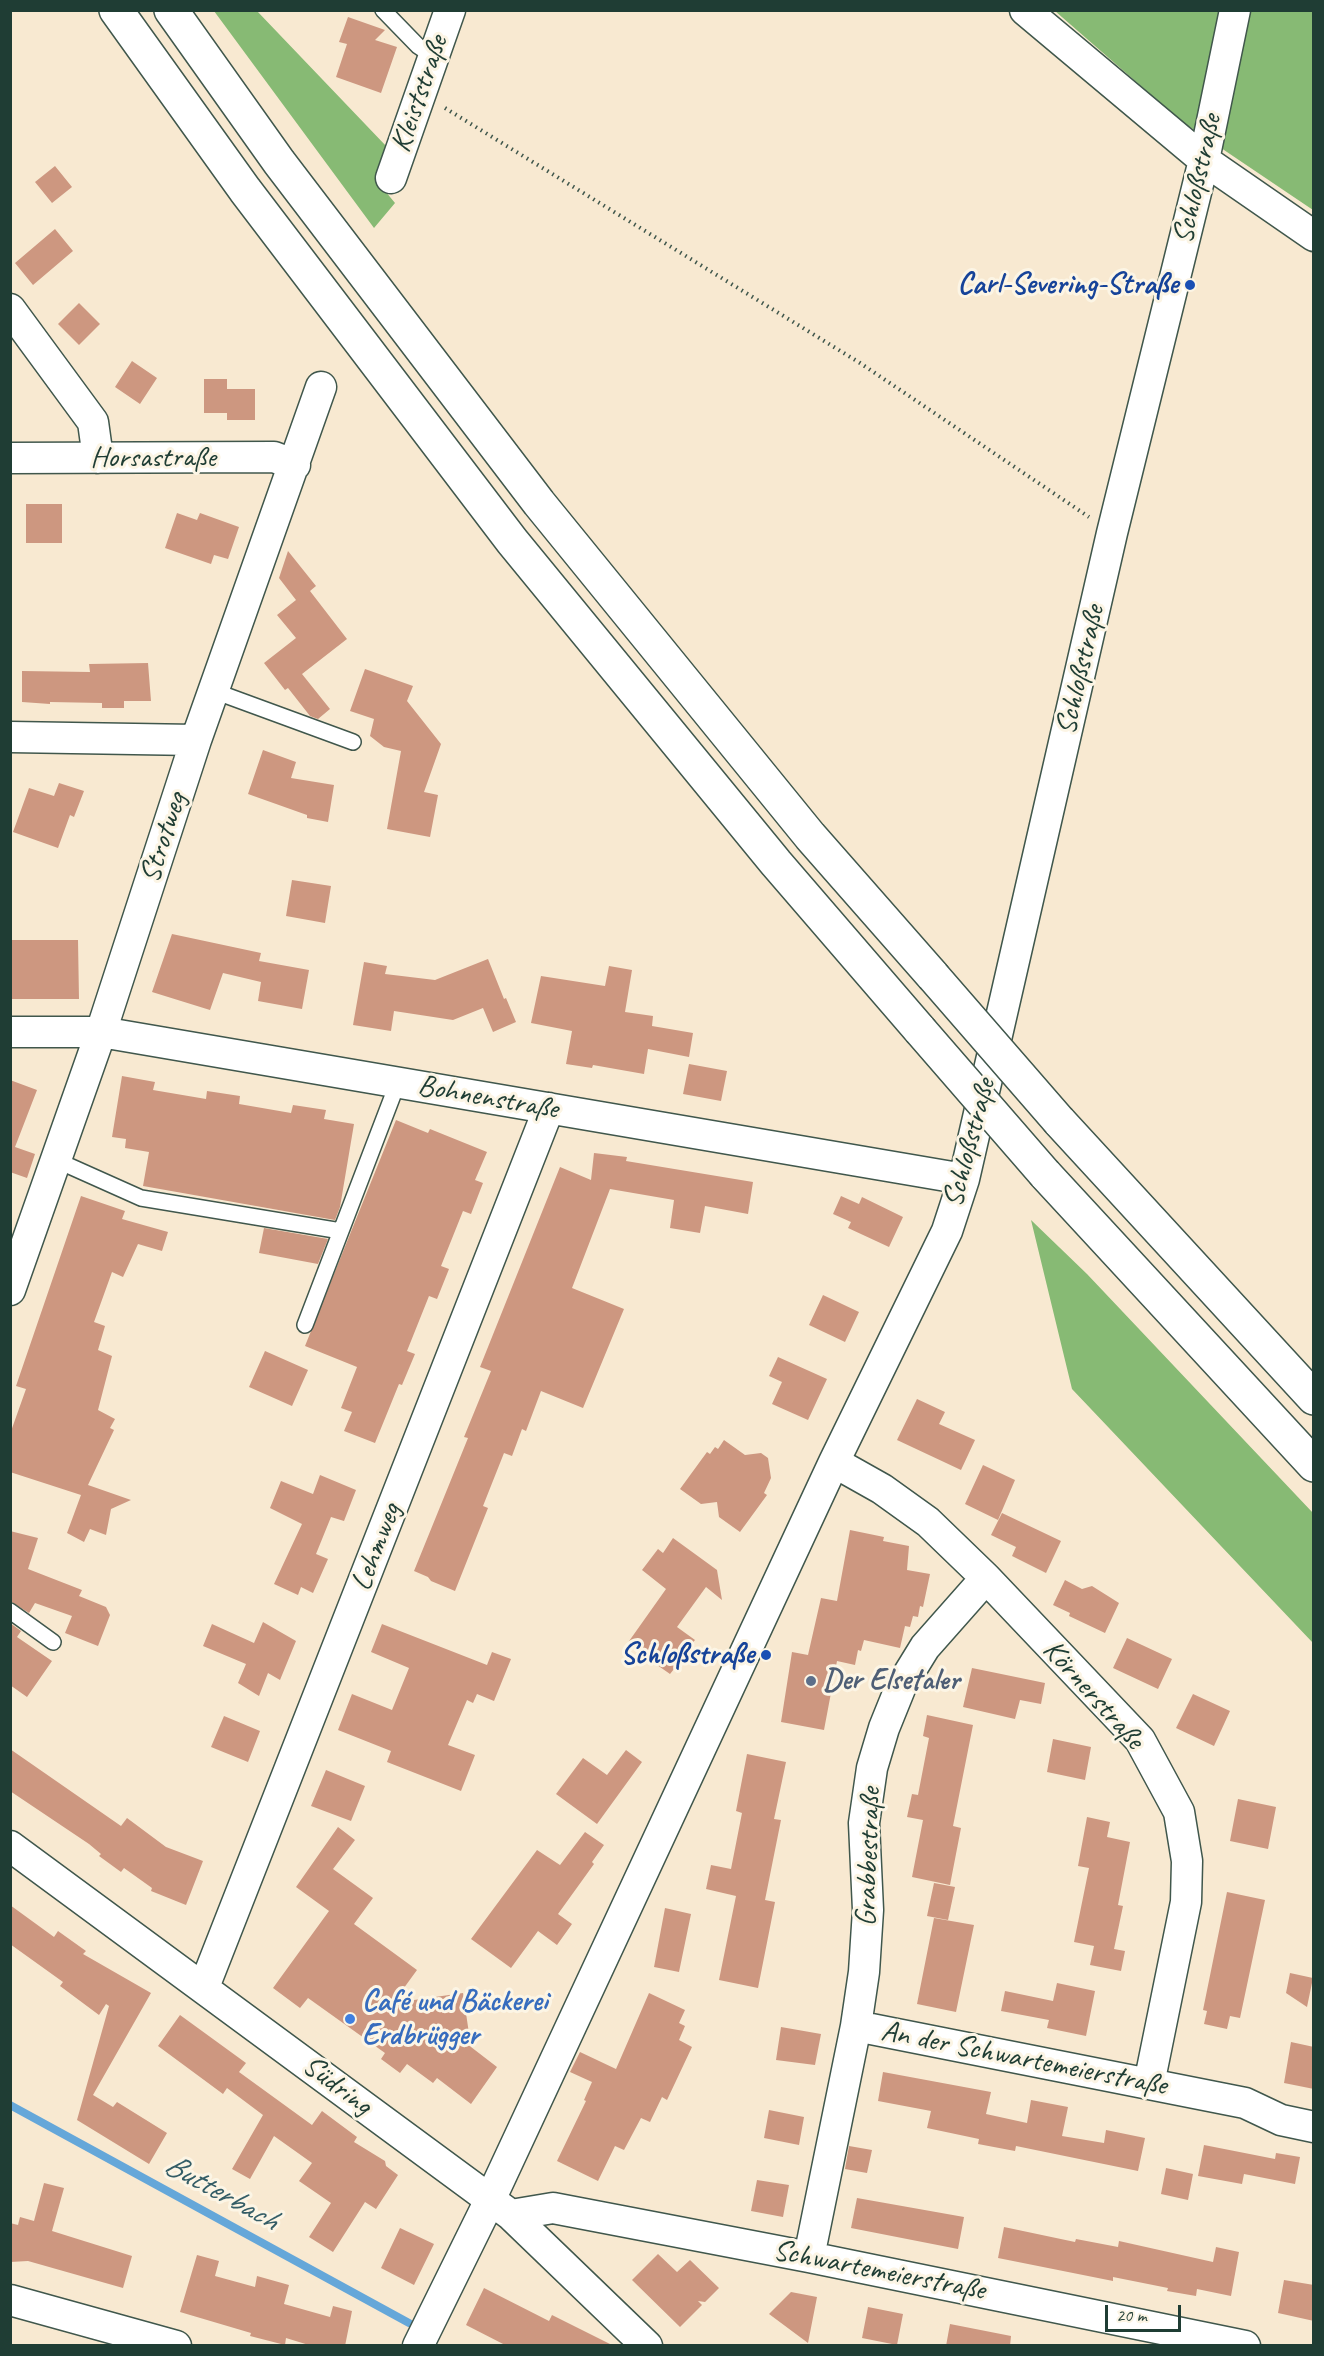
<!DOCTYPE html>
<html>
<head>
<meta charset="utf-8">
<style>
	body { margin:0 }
	#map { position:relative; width:1324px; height:2356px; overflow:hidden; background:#f8e9d1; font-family:Caveat,sans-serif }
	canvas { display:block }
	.frame { position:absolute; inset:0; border:12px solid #1f3d34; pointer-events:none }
	.scale { position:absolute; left:1105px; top:2305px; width:76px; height:27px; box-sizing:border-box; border:3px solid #1f3d34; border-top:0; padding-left:8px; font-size:18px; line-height:21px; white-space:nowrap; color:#1f3d34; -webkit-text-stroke:4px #fcf5e5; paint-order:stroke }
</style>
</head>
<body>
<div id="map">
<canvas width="1324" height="2356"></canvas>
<div class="frame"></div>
<div class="scale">20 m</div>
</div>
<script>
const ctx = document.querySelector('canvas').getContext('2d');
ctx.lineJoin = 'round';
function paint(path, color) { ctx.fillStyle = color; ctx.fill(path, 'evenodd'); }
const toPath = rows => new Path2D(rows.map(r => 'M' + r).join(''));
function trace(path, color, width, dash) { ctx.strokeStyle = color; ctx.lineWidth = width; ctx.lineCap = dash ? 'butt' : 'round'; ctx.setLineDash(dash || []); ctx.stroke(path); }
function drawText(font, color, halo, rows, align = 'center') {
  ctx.font = font + ' Caveat,sans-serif'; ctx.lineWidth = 6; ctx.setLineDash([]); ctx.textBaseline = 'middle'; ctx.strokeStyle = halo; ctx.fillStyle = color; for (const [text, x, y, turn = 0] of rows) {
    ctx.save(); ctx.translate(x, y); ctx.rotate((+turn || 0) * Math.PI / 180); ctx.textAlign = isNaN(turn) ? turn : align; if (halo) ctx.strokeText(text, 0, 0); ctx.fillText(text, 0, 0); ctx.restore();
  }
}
paint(toPath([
	[214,11,257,11,387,147,376,180,395,203,374,228],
	[1055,11,1313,11,1313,210,1181,121],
	[1031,1220,1087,1274,1313,1513,1313,1643,1072,1389]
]), '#87ba74');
trace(toPath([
	[10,2105,409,2323]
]), '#65a7d9', 8);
paint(toPath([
	[348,17,385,30,375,40,397,47,381,93,336,77,347,44,339,42],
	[55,166,72,187,52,203,35,182],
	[55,229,73,251,33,285,15,263],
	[79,303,100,324,79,345,58,324],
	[132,361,157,378,140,404,115,387],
	[204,379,227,379,227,389,255,389,255,420,227,420,227,413,204,413],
	[26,504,62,504,62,543,26,543],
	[177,513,197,520,200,513,239,527,228,559,214,555,211,564,165,548],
	[288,551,316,586,310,591,347,639,302,674,330,709,318,719,310,716,288,688,285,690,264,663,296,638,277,615,296,600,279,578],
	[148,663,151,701,124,701,124,708,102,708,102,703,50,702,50,704,22,702,22,671,90,672,89,664],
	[365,669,413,686,407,701,441,744,424,792,438,795,430,837,387,829,401,751,384,747,370,736,374,719,350,711],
	[263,750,296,762,291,778,334,785,328,822,307,818,307,815,248,794],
	[59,783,84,791,74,817,70,815,58,848,13,832,29,788,54,796],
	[292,880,331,886,325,923,286,916],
	[172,934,261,953,259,961,309,970,302,1009,258,1001,261,982,223,973,210,1010,152,992],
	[10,940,78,940,79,999,10,999],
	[488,959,504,999,506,998,516,1022,493,1032,483,1008,453,1020,394,1011,391,1031,353,1025,364,962,387,966,385,974,435,980],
	[609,966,632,970,625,1012,653,1016,652,1026,693,1033,689,1057,648,1049,644,1074,593,1065,592,1068,566,1064,572,1031,531,1023,541,976,605,986],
	[689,1064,727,1071,721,1101,683,1094],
	[122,1076,155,1082,153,1090,206,1099,207,1091,240,1096,239,1104,291,1113,293,1105,326,1110,324,1119,354,1124,340,1207,335,1220,143,1186,149,1152,125,1148,126,1139,112,1137],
	[10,1080,37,1090,15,1147,35,1154,27,1178,10,1172],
	[396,1120,428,1133,430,1129,487,1152,475,1180,483,1183,471,1214,463,1211,441,1266,449,1269,437,1299,429,1296,407,1351,415,1354,402,1385,399,1384,375,1443,344,1431,352,1412,341,1408,357,1367,305,1346],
	[594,1153,627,1157,626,1161,753,1182,748,1214,705,1206,700,1233,670,1228,674,1200,610,1189,572,1288,624,1309,583,1408,541,1391,526,1431,522,1429,512,1456,504,1453,483,1506,488,1508,455,1591,431,1581,428,1577,414,1571,468,1438,464,1437,491,1371,480,1367,560,1167,591,1180],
	[81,1196,125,1211,122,1219,168,1232,162,1251,138,1244,123,1277,112,1272,94,1322,105,1326,98,1350,112,1356,98,1410,115,1419,110,1428,114,1430,88,1485,131,1500,111,1509,106,1535,90,1529,84,1542,67,1533,81,1495,10,1472,10,1434,26,1389,16,1386],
	[841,1196,859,1204,862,1197,903,1217,889,1247,848,1228,851,1222,833,1214],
	[264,1228,328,1239,318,1264,259,1253],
	[823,1295,859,1312,845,1342,809,1325],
	[265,1351,308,1370,292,1406,249,1387],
	[778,1357,827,1379,808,1420,772,1404,782,1382,769,1376],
	[917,1399,945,1412,939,1424,975,1440,961,1470,897,1440],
	[724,1440,745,1455,761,1453,768,1458,771,1478,764,1493,767,1495,740,1532,719,1517,717,1502,701,1504,680,1489,707,1452,710,1454,715,1447,718,1449],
	[983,1465,1015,1480,998,1520,965,1504],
	[320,1475,356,1490,344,1521,331,1517,316,1554,328,1559,313,1593,301,1587,298,1595,274,1584,302,1524,270,1508,281,1481,313,1494],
	[1002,1513,1061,1541,1046,1573,1012,1556,1016,1547,991,1535],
	[850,1530,884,1537,883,1541,909,1546,907,1570,930,1574,923,1607,920,1606,918,1617,913,1616,910,1627,905,1626,900,1648,864,1640,861,1651,858,1650,855,1665,837,1661,824,1730,781,1722,792,1652,808,1655,821,1598,837,1601],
	[10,1531,38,1538,28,1569,82,1590,79,1596,106,1607,110,1615,98,1646,65,1633,72,1616,35,1603,29,1613,10,1601],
	[673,1538,717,1570,722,1600,706,1587,677,1627,695,1640,691,1645,693,1653,681,1656,682,1668,674,1669,670,1674,627,1644,666,1589,642,1570,658,1549,663,1553],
	[1065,1580,1082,1589,1092,1586,1119,1603,1105,1633,1069,1616,1070,1613,1053,1605],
	[263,1622,296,1641,280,1680,268,1673,259,1696,238,1683,246,1664,203,1646,212,1624,254,1643],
	[10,1623,21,1631,17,1637,52,1661,27,1697,10,1685],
	[382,1624,487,1665,492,1652,511,1659,494,1701,477,1694,473,1703,467,1700,448,1745,475,1755,461,1791,387,1762,391,1751,338,1730,352,1694,392,1710,409,1668,371,1652],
	[1127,1638,1172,1659,1158,1689,1113,1668],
	[972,1668,1045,1683,1041,1704,1020,1700,1015,1719,963,1707],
	[1193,1694,1230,1711,1214,1746,1176,1728],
	[927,1715,973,1725,953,1826,961,1828,950,1885,912,1877,923,1820,907,1817,912,1794,918,1795,929,1738,923,1736],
	[224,1716,260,1731,248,1762,211,1747],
	[1053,1739,1091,1747,1085,1780,1047,1772],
	[10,1749,121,1826,127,1818,166,1847,203,1861,186,1905,151,1891,152,1888,124,1868,121,1872,99,1856,101,1854,89,1844,10,1791],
	[626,1750,642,1762,597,1824,556,1794,583,1758,607,1775],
	[747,1754,786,1762,774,1819,781,1820,765,1900,775,1902,758,1988,719,1980,736,1896,706,1889,711,1865,731,1869,742,1813,736,1811],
	[326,1770,365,1786,351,1821,311,1806],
	[1238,1799,1276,1807,1268,1849,1230,1841],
	[1087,1817,1110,1822,1107,1837,1130,1842,1118,1905,1123,1906,1114,1949,1125,1951,1121,1971,1090,1965,1094,1946,1074,1942,1089,1868,1078,1866],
	[338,1827,355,1840,333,1869,373,1898,354,1924,417,1970,393,2003,463,1993,471,2047,497,2067,471,2104,437,2078,433,2083,407,2064,400,2073,381,2059,385,2053,308,1998,300,2008,273,1988,329,1911,296,1887],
	[585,1832,604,1845,592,1862,594,1864,558,1914,572,1924,557,1945,538,1931,511,1968,471,1939,537,1850,560,1865],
	[934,1883,955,1887,948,1920,927,1916],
	[1227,1892,1265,1900,1240,2018,1230,2016,1227,2029,1204,2024,1207,2011,1203,2010],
	[10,1905,54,1937,58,1931,86,1951,83,1954,151,1993,93,2095,113,2107,117,2102,167,2133,149,2164,77,2120,109,2006,106,2004,99,2015,60,1986,63,1982,10,1944],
	[665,1908,691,1914,679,1972,654,1967],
	[934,1918,974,1925,956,2012,917,2004],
	[1290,1973,1313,1978,1307,2007,1286,1993],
	[1057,1983,1095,1991,1086,2036,1047,2028,1049,2020,1001,2011,1005,1991,1053,2001],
	[649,1993,685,2010,679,2023,685,2026,679,2040,692,2047,667,2100,662,2097,650,2122,641,2118,624,2150,615,2146,598,2181,557,2161,586,2101,584,2100,592,2082,570,2072,580,2052,616,2069],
	[180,2015,246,2063,239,2072,312,2125,322,2111,357,2137,354,2142,385,2161,386,2166,398,2175,376,2209,365,2202,333,2252,309,2237,331,2203,299,2181,312,2163,274,2136,250,2179,232,2169,263,2115,227,2088,223,2094,158,2046],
	[781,2027,821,2034,815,2065,776,2060],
	[1291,2042,1314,2047,1314,2089,1284,2083],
	[883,2072,991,2092,986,2114,1027,2123,1031,2100,1068,2107,1062,2136,1104,2143,1106,2130,1145,2138,1138,2171,1016,2146,1015,2151,978,2144,979,2139,927,2128,931,2111,878,2101],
	[769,2110,804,2117,799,2145,764,2138],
	[1204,2145,1275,2159,1276,2153,1300,2157,1295,2184,1244,2174,1242,2184,1198,2176],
	[849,2146,872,2150,867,2173,845,2169],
	[1166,2168,1193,2174,1188,2200,1161,2194],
	[757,2180,789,2185,783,2217,751,2211],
	[44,2183,64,2188,52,2231,132,2256,123,2288,28,2261,10,2262,10,2223,18,2225,20,2217,34,2221],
	[857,2198,964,2217,958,2249,851,2228],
	[1004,2227,1075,2242,1076,2239,1118,2247,1119,2241,1213,2262,1216,2247,1239,2252,1231,2296,1197,2289,1196,2296,1167,2291,1168,2288,1113,2277,1113,2281,998,2258],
	[400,2228,434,2244,414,2285,381,2268],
	[658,2254,677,2272,690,2260,719,2288,705,2302,698,2301,702,2305,680,2327,632,2280],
	[197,2255,219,2261,215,2276,255,2287,257,2276,289,2285,284,2304,330,2317,333,2306,352,2311,345,2346,312,2346,286,2338,285,2345,250,2336,251,2333,180,2312],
	[1284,2280,1314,2285,1314,2321,1278,2313],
	[484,2288,549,2321,552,2315,614,2346,507,2346,466,2325],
	[791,2292,817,2297,808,2343,769,2314],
	[868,2307,903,2314,897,2345,862,2338],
	[950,2324,1011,2336,1010,2346,946,2346]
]), '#cd9780');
const service = toPath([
	[383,10,418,46,433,56],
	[214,691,353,742],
	[56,1160,141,1198,341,1231],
	[305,1325,398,1082],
	[10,1611,53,1642]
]);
const minor = toPath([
	[1025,10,1204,160,1314,236],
	[391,178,450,10],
	[10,309,93,422,98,458],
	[10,458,274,457,295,465],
	[10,737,196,740],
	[10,1032,101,1032,964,1179],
	[10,1290,101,1032,196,740,321,387],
	[834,1462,882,1489,928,1522,986,1578,1140,1740,1179,1812,1187,1861,1186,1902,1149,2084],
	[10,1846,511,2215,647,2346],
	[204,1987,549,1108],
	[856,2026,864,1972,868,1910,864,1823,872,1768,884,1728,901,1686,925,1647,986,1578],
	[511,2215,553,2208,809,2257,1245,2346],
	[809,2257,856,2026,1245,2103,1281,2120,1314,2127],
	[10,2300,176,2346],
	[418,2346,490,2200,834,1462,947,1231,964,1179,1112,533,1204,160,1235,10]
]);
const motorway = toPath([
	[116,10,245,190,512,541,776,863,920,1030],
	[171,10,279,162,539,503,810,836,933,976],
	[1059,1121,1314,1398],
	[1045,1174,1314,1465]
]);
trace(service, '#40574c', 18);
trace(minor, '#40574c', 33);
trace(motorway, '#40574c', 36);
trace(toPath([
	[445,108,860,363,1089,517]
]), '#40574c', 4, [1.5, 4.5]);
trace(service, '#fff', 15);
trace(minor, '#fff', 30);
trace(motorway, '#fff', 33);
const motorwayBridge = toPath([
	[933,976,1059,1121],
	[920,1030,1045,1174]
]);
trace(motorwayBridge, '#40574c', 36, []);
trace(motorwayBridge, '#fff', 33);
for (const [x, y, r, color] of [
	[1190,285,6,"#1a4fb4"],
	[766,1655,6,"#1a4fb4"],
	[811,1681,6,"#5c6f8a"],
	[350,2019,6,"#3f7fe0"]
]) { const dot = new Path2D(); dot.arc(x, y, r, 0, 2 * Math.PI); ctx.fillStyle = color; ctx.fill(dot); trace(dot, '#fcf5e5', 2); }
drawText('30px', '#1f3d34', '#fcf5e5', [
	["Kleiststraße",420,94,-71],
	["Schloßstraße",1198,179,-77],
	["Horsastraße",153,458],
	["Schloßstraße",1081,670,-77],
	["Strotweg",164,838,-72],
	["Bohnenstraße",488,1098,10],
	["Schloßstraße",970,1143,-75],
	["Lehmweg",377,1547,-69],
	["Körnerstraße",1093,1695,48],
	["Grabbestraße",869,1857,-88],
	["An der Schwartemeierstraße",1024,2059,11],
	["Südring",337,2086,37],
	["Schwartemeierstraße",879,2271,11]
]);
drawText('bold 30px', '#164399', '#fcf5e5', [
	["Carl-Severing-Straße",1178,285],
	["Schloßstraße",754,1655]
], 'right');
drawText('bold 30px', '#4e5e75', '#fcf5e5', [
	["Der Elsetaler",823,1681]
], 'left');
drawText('bold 30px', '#366cbe', '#fcf5e5', [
	["Café und Bäckerei",362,2002],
	["Erdbrügger",362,2036]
], 'left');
drawText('italic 32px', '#345d66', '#fcf5e5', [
	["Butterbach",221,2193,29]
]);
</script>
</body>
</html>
